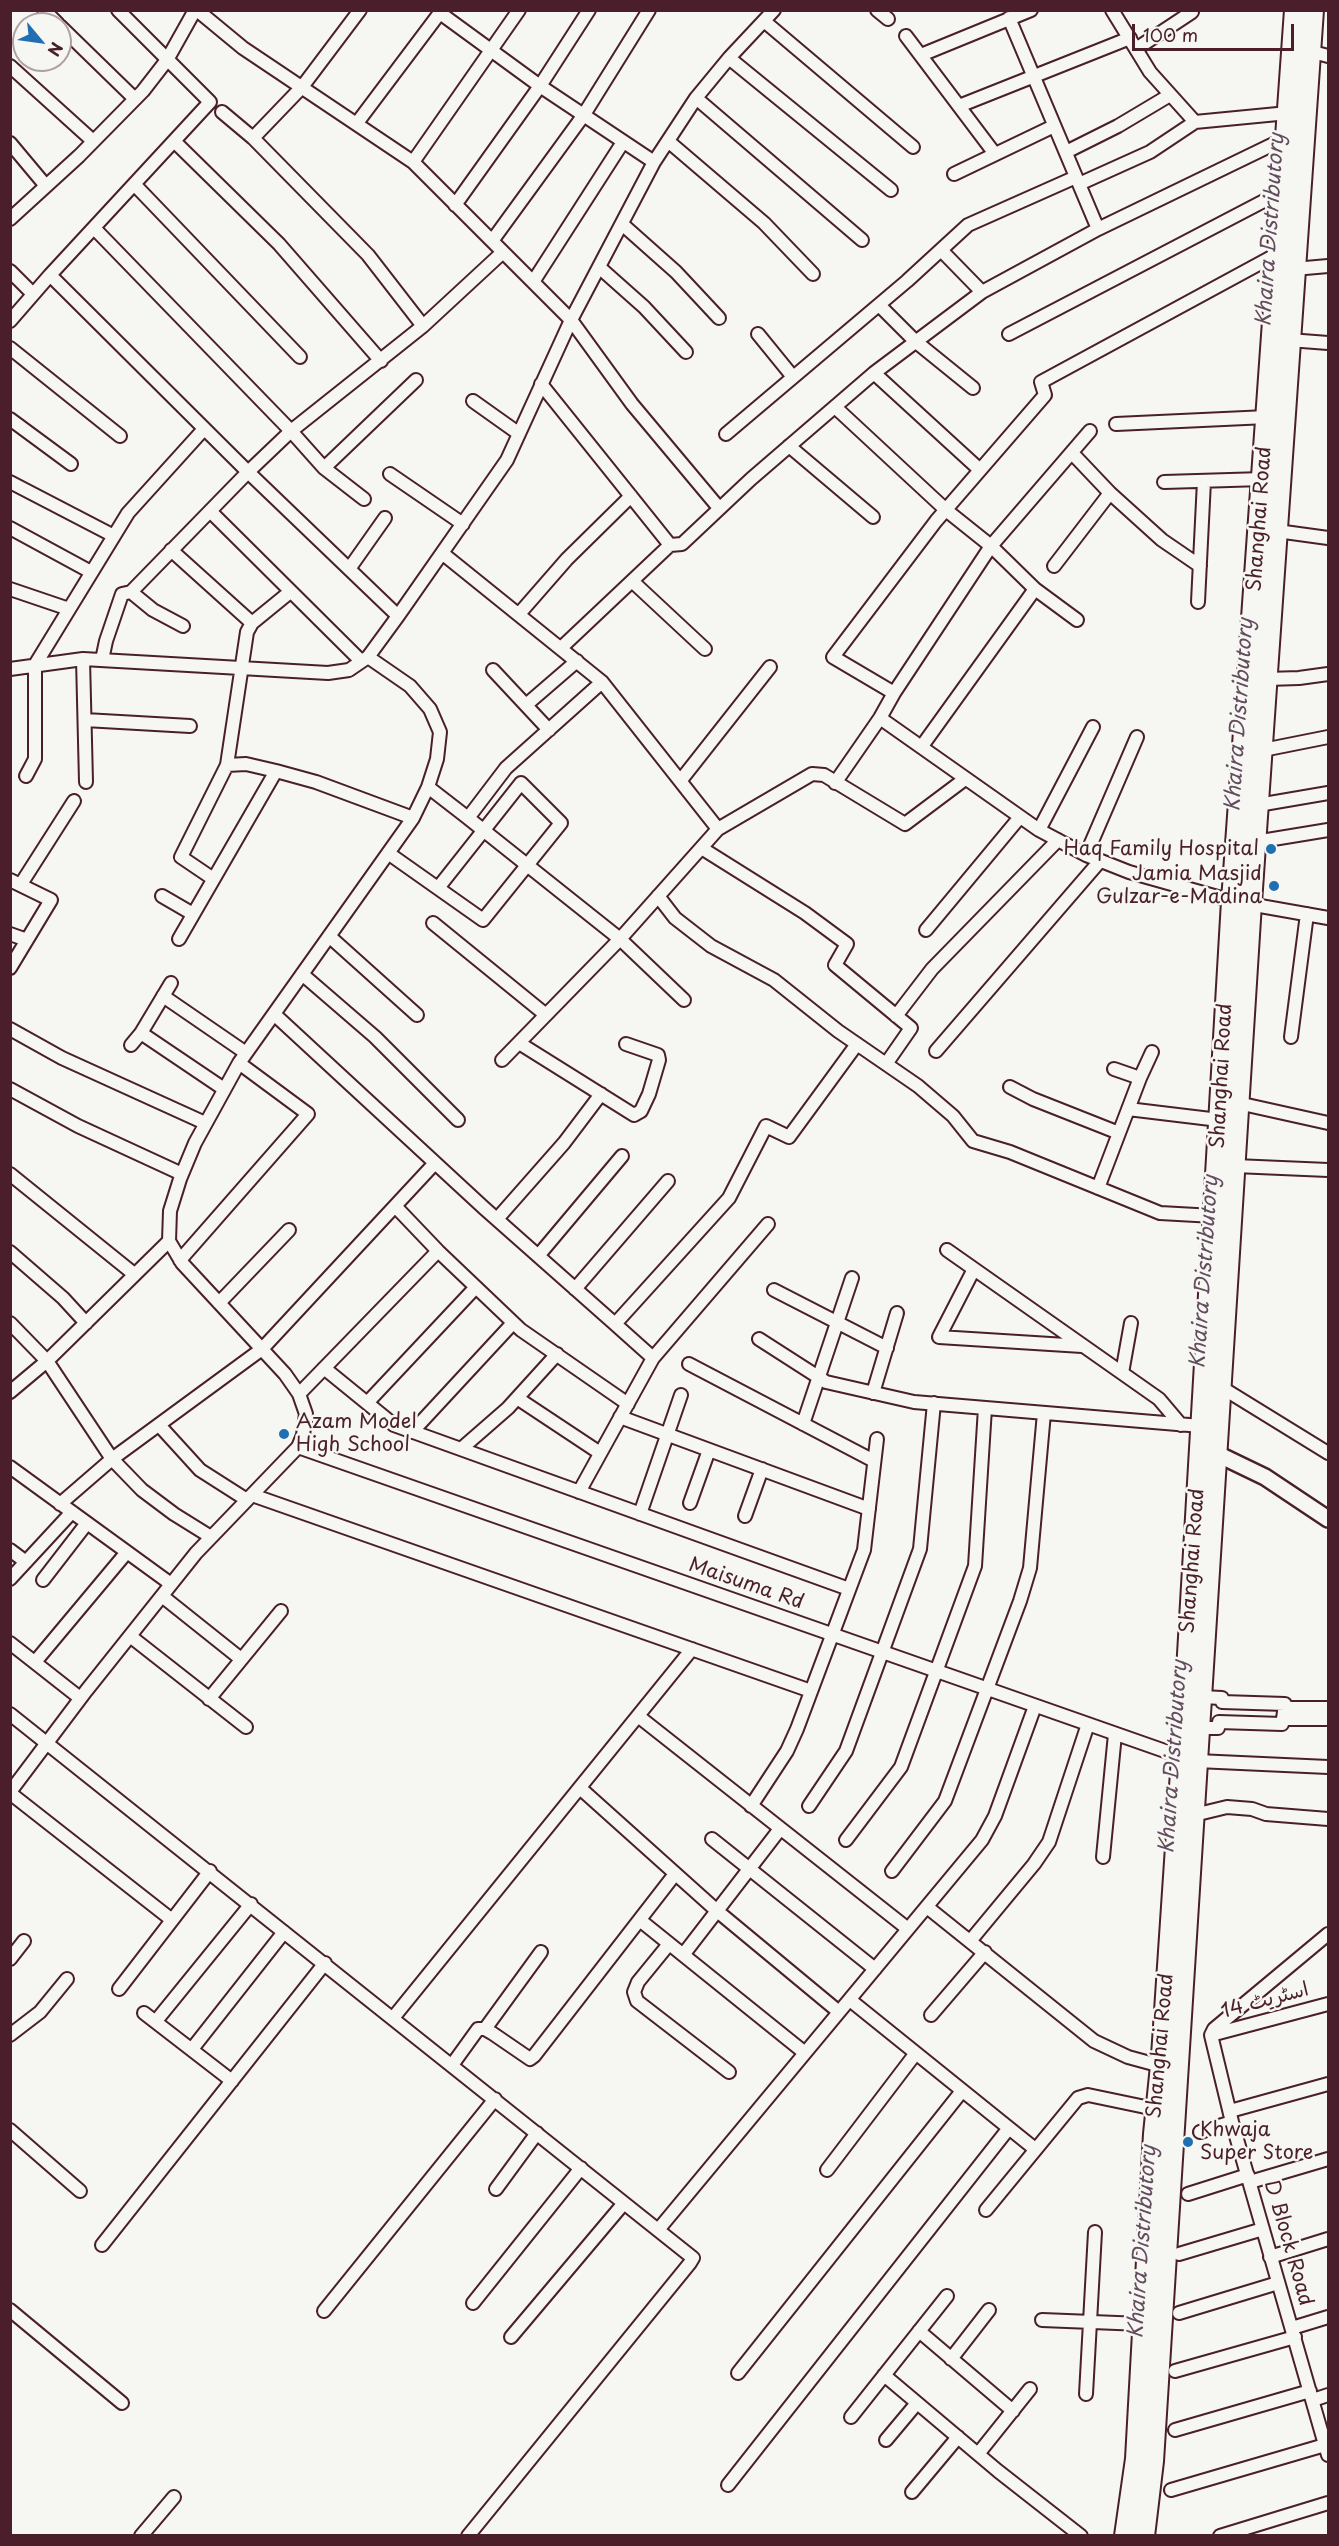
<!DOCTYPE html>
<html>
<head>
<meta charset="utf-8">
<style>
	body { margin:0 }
	#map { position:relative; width:1339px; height:2546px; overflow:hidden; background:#f6f6f2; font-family:"Playpen Sans",sans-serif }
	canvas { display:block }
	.frame { position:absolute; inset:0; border:12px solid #4a1f2b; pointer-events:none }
	.north { position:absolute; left:12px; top:12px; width:60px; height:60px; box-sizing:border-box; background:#f6f6f2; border:2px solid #b1a0a2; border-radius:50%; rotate:119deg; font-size:16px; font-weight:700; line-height:24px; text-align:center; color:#4a1f2b }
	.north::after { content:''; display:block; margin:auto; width:21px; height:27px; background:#1f6fb2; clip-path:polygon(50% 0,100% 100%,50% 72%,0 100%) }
	.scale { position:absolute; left:1132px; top:24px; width:162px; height:27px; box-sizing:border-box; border:3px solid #4a1f2b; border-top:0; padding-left:8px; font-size:18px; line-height:21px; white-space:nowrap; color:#4a1f2b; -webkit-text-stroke:4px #f6f6f2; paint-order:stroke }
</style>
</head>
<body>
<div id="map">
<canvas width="1339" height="2546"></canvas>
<div class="frame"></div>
<div class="north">N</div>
<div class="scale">100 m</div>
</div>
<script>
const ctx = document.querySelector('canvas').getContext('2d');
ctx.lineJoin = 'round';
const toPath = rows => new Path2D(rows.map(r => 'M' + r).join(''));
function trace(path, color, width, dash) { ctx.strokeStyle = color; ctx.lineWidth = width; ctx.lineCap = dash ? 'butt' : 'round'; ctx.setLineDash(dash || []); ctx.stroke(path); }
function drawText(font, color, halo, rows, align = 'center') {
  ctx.font = font + ' "Playpen Sans","Playpen Sans Arabic",sans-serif'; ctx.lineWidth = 5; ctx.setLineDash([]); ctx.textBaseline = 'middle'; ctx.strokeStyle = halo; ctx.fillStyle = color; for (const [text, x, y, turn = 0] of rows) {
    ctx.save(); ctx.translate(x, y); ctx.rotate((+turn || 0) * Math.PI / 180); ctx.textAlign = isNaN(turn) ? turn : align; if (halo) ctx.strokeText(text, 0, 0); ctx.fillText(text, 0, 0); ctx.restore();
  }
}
const minor = toPath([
	[44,10,58,24],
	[197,10,243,48,413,162,571,320,632,404,719,508],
	[877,10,888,19],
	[1112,10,1150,72,1195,122],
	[440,13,540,86,654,162],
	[1009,18,1098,229],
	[764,21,913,147],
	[60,26,135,99],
	[906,36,995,154],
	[1136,49,1192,12],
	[1309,51,1328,56],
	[921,55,1031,10],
	[729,58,891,190],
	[10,66,93,141],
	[696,98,862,240],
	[959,106,1130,38],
	[222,112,253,138,368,255,423,326],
	[357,123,442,10],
	[253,138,302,87,360,10],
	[174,141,279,244,381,361],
	[668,141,764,223,813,274],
	[10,143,46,186],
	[1066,152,1118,126,1170,95],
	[413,162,519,10],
	[954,174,1054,126],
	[134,184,300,357],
	[1079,184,1150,152,1195,122,1288,113],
	[455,205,540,86,589,10],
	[10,219,79,156,143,91,167,60,195,10],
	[622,224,676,272,719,318],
	[94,228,291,431,324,468,364,499],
	[492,241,583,116,649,10],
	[941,250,982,292],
	[599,267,644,307,686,352],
	[1294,269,1328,266],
	[10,271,33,294],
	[50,275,248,472,398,616],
	[533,282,623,142],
	[879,305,915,341,973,388],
	[10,321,50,275,210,102,118,10],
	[758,334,793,377],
	[1009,334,1283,191],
	[1289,340,1328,343],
	[10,348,120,436],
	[874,373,980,470],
	[541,384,670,545],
	[473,401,518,433],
	[835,407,946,510,991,546,1035,589],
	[10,419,71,464],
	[1116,424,1267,417],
	[726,434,907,281,968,225,1076,177],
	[789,446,873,517],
	[1072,453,1110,493,1162,540,1200,566],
	[324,468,416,380],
	[390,474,463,524],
	[10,482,114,536],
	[1164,482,1263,479],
	[210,511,361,661],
	[10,528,91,572],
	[1277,531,1328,538],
	[171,550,252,623],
	[442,553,602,682,718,829],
	[1054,566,1110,493],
	[349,569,385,518],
	[632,581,705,649],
	[10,589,69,609],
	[131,592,153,610,183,626],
	[1198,602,1204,481],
	[519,614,567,559,631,496],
	[562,647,670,545,682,544,751,479,874,373,982,292,1098,229,1286,138],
	[83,659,86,782],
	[102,660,106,641,122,594,131,592,248,472,291,431,423,326,503,252],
	[10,669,83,659,328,673,349,670,368,657,398,616,507,460,571,320,654,162,696,98,729,58,774,10],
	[493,670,549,730],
	[1267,679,1299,678,1328,674],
	[894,693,833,657,936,521,1045,395,1041,382,1279,253],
	[526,705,577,661],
	[880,718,1039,830,1086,855,1129,872,1232,901,1328,918],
	[85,720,190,726],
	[922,746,1035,589,1077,620],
	[1263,750,1328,737],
	[227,765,247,632,252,623,290,592],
	[26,776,35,759,35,665,128,513,204,429],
	[681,780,770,667],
	[835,783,880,718,894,693,991,546,1090,431],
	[428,787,468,818,506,768,602,682],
	[1258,805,1328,793],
	[468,818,620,939,684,1000],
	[1039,830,1093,727],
	[1255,842,1328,830],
	[703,849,805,913,847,944,835,965,911,1028,886,1064],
	[388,853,483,920,561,823,521,783,438,888],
	[1086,855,1137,737],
	[212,878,181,857,227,765,246,764,276,771,316,782,413,818],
	[10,880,51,900,10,968],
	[21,884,74,801],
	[162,896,193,914],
	[658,896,675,918,711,946,774,980,838,1031,918,1086,953,1116,973,1141,1010,1152,1160,1213,1214,1216],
	[433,923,546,1015],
	[926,930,1020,817],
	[10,934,27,940],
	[329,936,417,1015],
	[179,939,276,771],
	[302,974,375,1037,458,1120],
	[163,996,246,1053],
	[274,1014,484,1208,615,1324],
	[896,1016,932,969,1058,840],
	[10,1029,62,1058,205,1123],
	[141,1033,224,1089],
	[1291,1037,1307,914],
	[519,1043,634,1115,641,1111,649,1094,659,1060,658,1055,626,1044],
	[131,1045,141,1033,171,983],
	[936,1051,1100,861],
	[502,1060,620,939,718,829,812,774,824,775,905,824,965,779],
	[1140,1078,1152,1052],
	[1010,1087,1033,1099,1119,1133],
	[10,1089,78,1126,182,1174],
	[1238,1103,1328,1123],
	[1128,1109,1219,1120],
	[1235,1166,1328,1170],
	[10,1174,134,1274],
	[1098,1188,1140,1078,1114,1069],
	[395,1206,438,1251,521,1330,628,1404],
	[497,1219,564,1143,601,1094],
	[947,1250,1159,1399,1181,1425],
	[10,1252,63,1298,86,1323],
	[538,1256,622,1156],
	[180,1260,308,1114,239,1063],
	[974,1269,939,1337,1082,1346],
	[575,1289,668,1181],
	[774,1290,887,1348],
	[219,1303,289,1230],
	[10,1323,47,1361,112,1459,142,1490,174,1514,211,1537],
	[759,1339,826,1382,914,1402,1201,1426],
	[653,1358,615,1324,729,1198,766,1126,789,1137,857,1044],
	[689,1364,874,1461],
	[324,1368,394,1425,849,1589],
	[1122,1373,1131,1323],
	[1221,1391,1229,1392,1328,1453],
	[10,1392,47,1361,169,1241],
	[873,1393,897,1313],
	[299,1394,438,1251],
	[517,1398,600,1453],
	[367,1403,476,1287],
	[620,1417,869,1509],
	[803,1424,852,1278],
	[159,1425,200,1470,247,1500],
	[412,1432,513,1323],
	[298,1447,1182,1757],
	[461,1449,508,1408,557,1354],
	[10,1467,171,1584],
	[579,1492,653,1358,768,1224],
	[252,1495,811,1691],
	[690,1503,709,1450],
	[60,1504,112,1459,262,1349,435,1163],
	[640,1514,681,1395],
	[745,1516,762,1469],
	[10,1550,26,1562],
	[10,1579,72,1512],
	[43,1580,87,1523],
	[162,1596,241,1659],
	[130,1636,246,1727],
	[10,1643,80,1698],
	[35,1662,127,1552],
	[1201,1697,1222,1698,1222,1702,1285,1704,1283,1719],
	[209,1699,281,1611],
	[1284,1708,1328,1708],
	[10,1714,693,2258,690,2263,468,2536],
	[638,1716,908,1929],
	[1199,1728,1218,1728,1219,1722,1282,1724,1283,1719,1328,1719],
	[1197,1761,1328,1767],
	[580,1788,716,1910,839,2012],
	[10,1792,86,1691,196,1553,298,1447,303,1435,306,1414,299,1394,285,1374,182,1263,169,1241,170,1211,180,1179,195,1143,239,1063,413,818,428,787,437,759,440,732,430,709,410,686,368,657],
	[10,1793,172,1920],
	[751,1806,787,1751,797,1729,864,1550,877,1439],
	[809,1806,846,1751,920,1549,934,1403],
	[1194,1815,1227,1807,1252,1809,1266,1814,1328,1819],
	[712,1839,875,1969],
	[846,1840,901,1767,975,1566,985,1408],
	[1103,1857,1115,1734],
	[892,1871,945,1801,1020,1601,1030,1568,1044,1413],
	[927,1907,1094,2041,1128,2057,1161,2066],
	[641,1921,805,2053],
	[1328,1934,1214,2029,1211,2035,1232,2122,1328,2455],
	[971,1940,1034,1864,1049,1842,1088,1724],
	[669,1944,638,1982,634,1992,637,2001,729,2072],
	[683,1955,780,1829],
	[10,1959,24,1941],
	[119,1989,210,1871],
	[850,2000,1035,2149],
	[144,2013,232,2081],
	[931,2015,985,1952],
	[393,2018,692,1649],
	[156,2021,251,1904],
	[485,2029,541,1952],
	[10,2035,40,2012,67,1979],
	[1211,2035,1328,2004],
	[192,2049,284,1932],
	[452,2065,478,2029,485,2029,492,2033,530,2059,534,2056,675,1874],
	[1230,2111,1328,2084],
	[10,2130,80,2191],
	[1200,2132,1232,2122],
	[827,2170,916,2053],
	[1250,2182,1328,2159],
	[496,2189,537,2133],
	[1188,2194,1248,2175],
	[986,2210,1078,2098,1088,2095,1155,2109],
	[658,2230,982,1840,995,1816,1035,1706],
	[102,2245,325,1963],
	[1179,2254,1263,2229],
	[1270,2257,1328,2239],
	[473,2303,581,2168],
	[10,2310,122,2403],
	[324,2311,495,2099],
	[1179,2313,1278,2283],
	[1042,2320,1142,2324],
	[1292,2328,1328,2317],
	[919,2331,1013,2411],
	[511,2337,624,2203],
	[951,2359,989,2310],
	[1175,2371,1295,2337],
	[738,2373,962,2091],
	[884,2375,998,2471,1081,2536],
	[1086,2394,1095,2232],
	[1313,2400,1328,2395],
	[851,2417,947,2296],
	[1175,2430,1310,2391],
	[886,2440,917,2403],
	[978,2454,1030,2389],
	[728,2485,1009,2128],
	[1171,2490,1325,2445],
	[912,2492,958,2437],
	[141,2536,174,2497],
	[1220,2536,1328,2503]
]);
const tertiary = toPath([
	[1209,1450,1265,1477,1328,1519]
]);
const primary = toPath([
	[1125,2536,1136,2459,1154,2134,1162,2056,1182,1757,1232,901,1295,10],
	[1144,2536,1153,2461,1251,903,1313,10]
]);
trace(minor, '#4a1f2b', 16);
trace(tertiary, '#4a1f2b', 20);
trace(primary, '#4a1f2b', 24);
trace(minor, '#f6f6f2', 12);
trace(tertiary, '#f6f6f2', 15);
trace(primary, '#f6f6f2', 20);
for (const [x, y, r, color] of [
	[1271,849,6,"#1f6fb2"],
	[1274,886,6,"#1f6fb2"],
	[284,1434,6,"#1f6fb2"],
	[1188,2142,6,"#1f6fb2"]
]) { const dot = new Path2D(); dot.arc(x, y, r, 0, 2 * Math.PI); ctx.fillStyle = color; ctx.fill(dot); trace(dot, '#f6f6f2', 2); }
drawText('20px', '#4a1f2b', '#f6f6f2', [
	["Shanghai Road",1260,519,-86],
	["Shanghai Road",1222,1076,-87],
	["Shanghai Road",1193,1561,-86],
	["Maisuma Rd",746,1584,19],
	["اسٹریٹ 14",1265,2001,-15],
	["Shanghai Road",1161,2046,-85],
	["D Block Road",1288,2243,74]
]);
drawText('20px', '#4a1f2b', '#f6f6f2', [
	["Haq Family Hospital",1259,849],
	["Jamia Masjid",1262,874],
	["Gulzar-e-Madina",1262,897],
	["Azam Model",296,1422,"left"],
	["High School",296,1445,"left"],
	["Khwaja",1200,2130,"left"],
	["Super Store",1200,2153,"left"]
], 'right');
drawText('italic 21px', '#624c5e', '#f6f6f2', [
	["Khaira Distributory",1271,230,-86],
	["Khaira Distributory",1240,715,-86],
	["Khaira Distributory",1205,1272,-86],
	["Khaira Distributory",1174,1757,-86],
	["Khaira Distributory",1143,2242,-86]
]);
</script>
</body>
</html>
